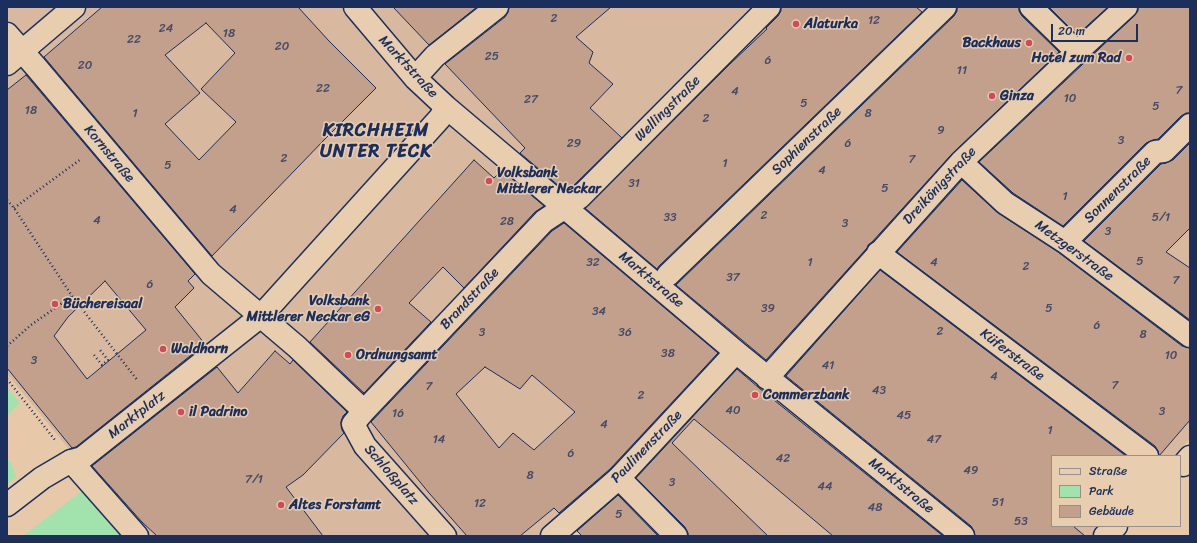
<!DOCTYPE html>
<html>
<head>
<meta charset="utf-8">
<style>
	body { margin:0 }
	#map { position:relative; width:1197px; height:543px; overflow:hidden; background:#e7c8a9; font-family:Sriracha,sans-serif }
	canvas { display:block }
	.frame { position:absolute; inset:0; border:8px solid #1b2f5e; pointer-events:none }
	.legend { position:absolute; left:1051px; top:455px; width:130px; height:72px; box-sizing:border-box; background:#e8cdaf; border:1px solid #968e8f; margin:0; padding:5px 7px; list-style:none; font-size:12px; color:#1b2f5e }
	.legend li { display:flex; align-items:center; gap:8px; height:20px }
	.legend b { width:20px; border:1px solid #968e8f }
	.scale { position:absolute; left:1051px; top:24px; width:87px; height:18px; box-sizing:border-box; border:2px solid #1b2f5e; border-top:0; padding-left:5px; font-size:12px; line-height:14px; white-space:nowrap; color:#1b2f5e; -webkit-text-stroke:3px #e8cdaf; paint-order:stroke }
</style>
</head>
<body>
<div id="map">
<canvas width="1197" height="543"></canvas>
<div class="frame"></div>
<ul class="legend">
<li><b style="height:5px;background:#e8cdaf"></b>Straße</li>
<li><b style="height:11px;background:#a2e2ac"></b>Park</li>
<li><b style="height:11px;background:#c2a08b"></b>Gebäude</li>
</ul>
<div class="scale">20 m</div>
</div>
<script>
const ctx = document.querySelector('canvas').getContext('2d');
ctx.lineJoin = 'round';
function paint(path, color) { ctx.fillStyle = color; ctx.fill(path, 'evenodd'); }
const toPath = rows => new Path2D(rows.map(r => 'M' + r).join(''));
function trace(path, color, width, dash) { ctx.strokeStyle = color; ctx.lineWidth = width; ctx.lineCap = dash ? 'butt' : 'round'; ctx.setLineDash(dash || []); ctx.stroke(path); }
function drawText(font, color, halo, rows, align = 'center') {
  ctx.font = font + ' Sriracha,sans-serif'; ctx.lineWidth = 3; ctx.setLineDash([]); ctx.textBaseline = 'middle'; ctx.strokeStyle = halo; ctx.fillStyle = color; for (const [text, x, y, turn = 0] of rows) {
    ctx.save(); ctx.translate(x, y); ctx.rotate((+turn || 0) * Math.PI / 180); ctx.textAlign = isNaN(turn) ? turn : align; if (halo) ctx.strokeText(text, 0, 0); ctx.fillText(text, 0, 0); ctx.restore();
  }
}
paint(toPath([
	[7,7,1190,7,1190,439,1173,456,1052,456,1052,526,1104,526,1094,536,686,536,619,468,537,536,147,536,73,454,7,374]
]), '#d8b99f');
paint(toPath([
	[7,387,20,403,7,416],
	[7,460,11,462,16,477,7,484],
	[86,488,126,536,23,536]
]), '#a2e2ac');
const building = toPath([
	[102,7,298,7,329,41,376,88,325,139,212,256,44,57,102,7],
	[206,23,235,53,201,89,236,122,199,160,165,124,200,93,165,55,206,23],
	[393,7,477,7,429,45,393,7],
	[509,7,611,7,576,37,593,52,589,63,613,84,590,108,622,138,572,187,566,192,520,153,525,148,445,64,505,17,508,12,509,7],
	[781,7,916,7,922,12,659,266,657,269,585,208,730,64,767,29,766,28,778,16,781,11,781,7],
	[957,7,1019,7,1019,11,1022,16,1059,52,952,154,872,242,868,245,867,248,766,360,676,285,954,16,957,11,957,7],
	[1049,7,1108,7,1077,35,1049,7],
	[1138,7,1190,7,1190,113,1186,113,1181,116,1158,139,1153,140,1146,143,1063,226,1013,193,979,162,1134,16,1138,11,1138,7],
	[26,75,195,274,188,281,194,288,175,307,205,344,76,447,72,448,7,368,7,90,26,75],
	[105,281,146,330,87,379,54,336,68,317,105,281],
	[1190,143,1190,228,1166,252,1190,268,1190,320,1084,241,1161,164,1166,163,1173,160,1190,143],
	[474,160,494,178,502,170,544,206,535,212,464,288,443,267,409,303,431,322,364,393,310,342,474,160],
	[962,180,998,213,1058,252,1182,346,1190,348,1190,420,1159,456,1158,451,1155,446,897,252,962,180],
	[564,223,718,353,610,469,559,513,554,508,520,536,467,536,429,493,371,422,552,231,564,223],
	[485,367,520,389,532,375,575,412,534,450,513,433,499,448,456,394,485,367],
	[880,270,1126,456,1052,456,1052,526,1073,526,1085,536,975,536,974,531,971,526,786,376,880,270],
	[275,351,290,364,293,360,347,412,343,416,341,422,342,430,344,433,303,475,286,487,323,536,157,536,142,522,92,466,217,367,238,393,275,351],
	[737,369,759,388,943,536,833,536,694,419,672,443,768,536,688,536,688,533,685,527,636,478,737,369],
	[618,495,658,536,582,536,577,531,618,495]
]);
paint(building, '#c2a08b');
trace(building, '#1b2f5e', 1);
const pedestrian = toPath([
	[355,7,415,78,446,107,736,352,963,536],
	[7,34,36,67,211,274,297,347,364,411],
	[7,64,74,7],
	[415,78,435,56,497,7],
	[961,162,1005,203,1065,242,1190,336],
	[1065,242,1155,152,1164,151,1190,125],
	[878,253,1147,456],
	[767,378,961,162,1077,52],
	[71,461,82,458,261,316,440,118,446,107],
	[445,536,365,446,353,424,364,411,544,221,580,197,769,7],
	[676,536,619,478,736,352],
	[1105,536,1116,526]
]);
const minor = toPath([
	[1031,7,1077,52,1126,7],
	[668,275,945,7],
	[1183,465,1190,457],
	[7,505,42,478,71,461,137,536],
	[552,536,619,478]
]);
trace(pedestrian, '#1b2f5e', 25);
trace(minor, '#1b2f5e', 25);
trace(toPath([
	[7,200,14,208,72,296,138,381],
	[14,208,81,159],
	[7,346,31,325,72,296],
	[94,355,102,365,108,360,100,350],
	[7,379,55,440]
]), '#1b2f5e', 2.5, [1, 3]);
trace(pedestrian, '#e8cdaf', 22);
trace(minor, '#e8cdaf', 22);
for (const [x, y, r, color] of [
	[796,24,4,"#d1495b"],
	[1029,43,4,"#d1495b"],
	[1129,58,4,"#d1495b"],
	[992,96,4,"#d1495b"],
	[489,181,4,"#d1495b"],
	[55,304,4,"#d1495b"],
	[378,309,4,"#d1495b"],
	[163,349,4,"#d1495b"],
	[348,355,4,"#d1495b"],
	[755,395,4,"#d1495b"],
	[181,412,4,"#d1495b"],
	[281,505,4,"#d1495b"]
]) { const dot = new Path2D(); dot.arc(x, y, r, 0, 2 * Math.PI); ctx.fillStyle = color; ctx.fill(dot); trace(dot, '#e8cdaf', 1.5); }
drawText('12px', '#454b69', null, [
	["2",554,19],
	["12",874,21],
	["24",166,29],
	["18",229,34],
	["22",134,40],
	["20",282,47],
	["25",492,57],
	["6",768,61],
	["20",85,66],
	["11",962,71],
	["22",323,89],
	["7",1179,91],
	["4",735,92],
	["10",1070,99],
	["27",531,100],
	["5",804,104],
	["5",1156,107],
	["18",31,111],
	["1",135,114],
	["8",868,114],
	["2",706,119],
	["9",941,131],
	["3",1121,141],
	["29",574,144],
	["6",848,144],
	["2",284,159],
	["7",912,160],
	["1",725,164],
	["5",168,166],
	["4",822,171],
	["31",634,184],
	["5",885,189],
	["1",1065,197],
	["4",233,210],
	["2",764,216],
	["33",670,218],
	["5/1",1161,218],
	["4",97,221],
	["28",507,222],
	["3",845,224],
	["3",1108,232],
	["5",1140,262],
	["32",593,263],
	["1",810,263],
	["4",934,263],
	["2",1026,267],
	["37",733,278],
	["7",1176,281],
	["6",150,285],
	["39",768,309],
	["5",1049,309],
	["34",599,312],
	["6",1097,326],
	["2",940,332],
	["3",482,333],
	["36",625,333],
	["8",1143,335],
	["38",668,354],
	["10",1171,356],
	["3",34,361],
	["41",828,366],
	["4",994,377],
	["7",1115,386],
	["7",429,387],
	["43",879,391],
	["2",641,396],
	["40",733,411],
	["3",1162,412],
	["16",398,414],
	["45",904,416],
	["4",604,425],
	["1",1050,431],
	["14",439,440],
	["47",934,440],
	["6",571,454],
	["42",783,459],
	["49",971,471],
	["8",530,476],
	["7/1",254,480],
	["3",672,483],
	["44",825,487],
	["51",998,503],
	["12",480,504],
	["48",875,508],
	["5",619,515],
	["53",1021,522]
]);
drawText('bold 14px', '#1b2f5e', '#e8cdaf', [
	["Alaturka",804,24],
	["Backhaus",1021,43,"right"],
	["Hotel zum Rad",1121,58,"right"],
	["Ginza",1000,96],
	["Volksbank",497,173],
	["Mittlerer Neckar",497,189],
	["Volksbank",370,301,"right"],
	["Mittlerer Neckar eG",370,317,"right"],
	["Büchereisaal",63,304],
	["Waldhorn",171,349],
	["Ordnungsamt",356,355],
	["Commerzbank",763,395],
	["il Padrino",189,412],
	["Altes Forstamt",289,505]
], 'left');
drawText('14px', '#1b2f5e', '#e8cdaf', [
	["Marktstraße",408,67,47],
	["Wellingstraße",668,109,-45],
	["Sophienstraße",807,141,-44],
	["Kornstraße",109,154,50],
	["Dreikönigstraße",940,186,-47],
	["Sonnenstraße",1118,190,-45],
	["Metzgerstraße",1074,251,36],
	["Marktstraße",651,280,40],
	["Brandstraße",470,299,-47],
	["Küferstraße",1012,355,37],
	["Marktplatz",137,415,-38],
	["Paulinenstraße",647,447,-46],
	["Schloßplatz",391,475,49],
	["Marktstraße",901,486,39]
]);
ctx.letterSpacing = '1px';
drawText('bold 18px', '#1b2f5e', '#e8cdaf', [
	["KIRCHHEIM",376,131],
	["UNTER TECK",376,152]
]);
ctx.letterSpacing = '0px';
</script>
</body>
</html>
